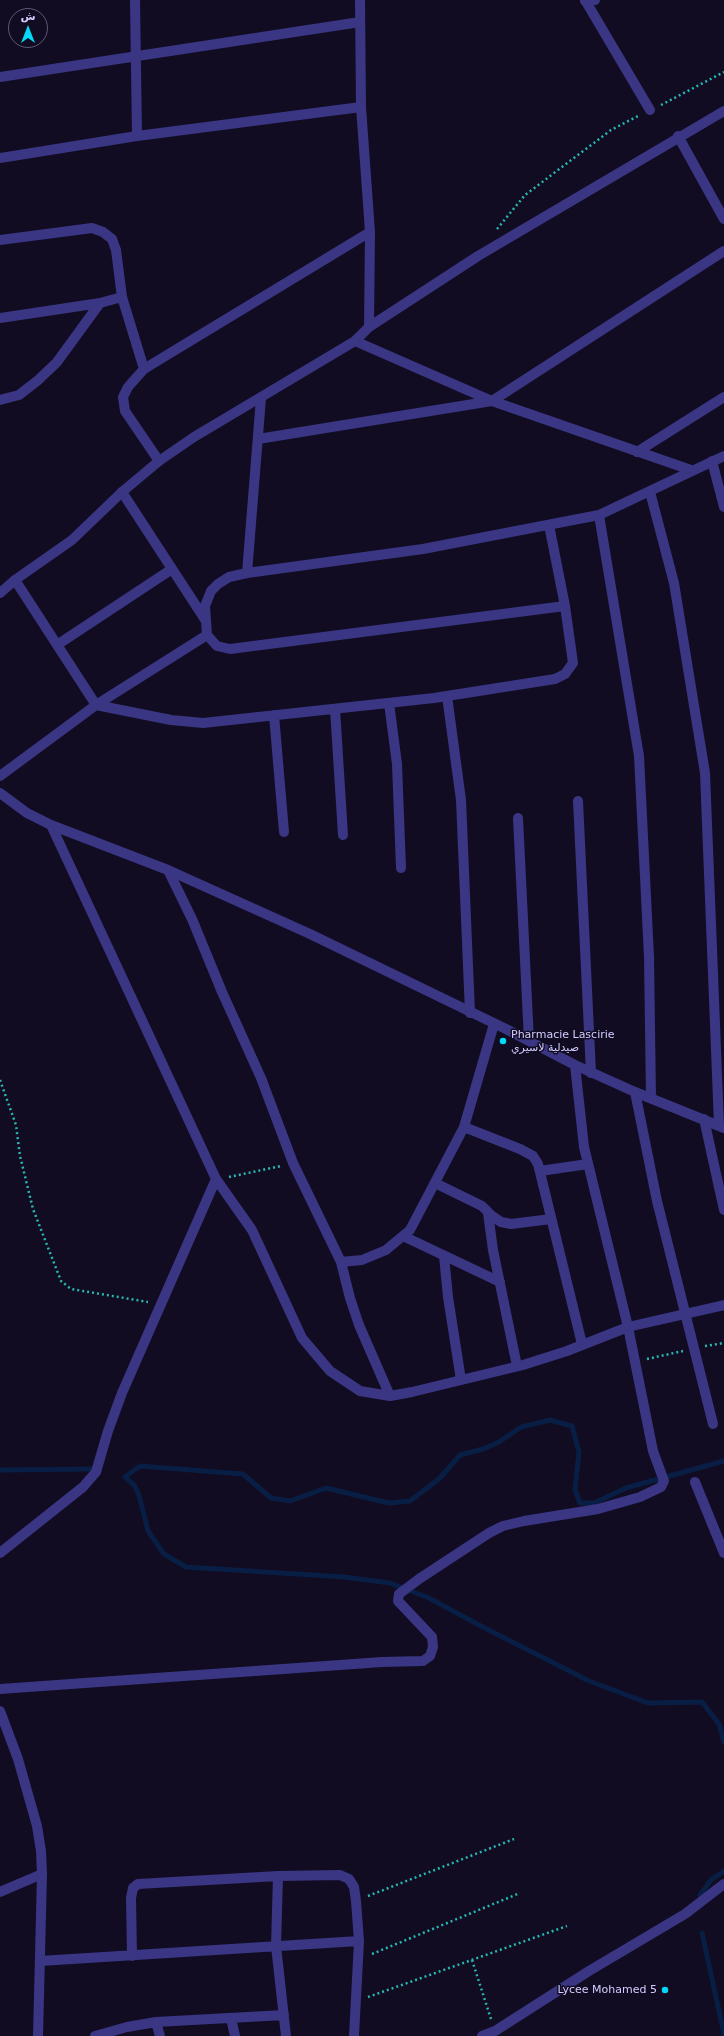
<!DOCTYPE html>
<html>
<head>
<meta charset="utf-8">
<style>
	body { margin:0 }
	#map { position:relative; width:724px; height:2036px; overflow:hidden; background:#110c22; font-family:"DejaVu Sans",Cairo,sans-serif }
	canvas { display:block }
	.north { position:absolute; left:8px; top:8px; width:40px; height:40px; box-sizing:border-box; background:#110c22; border:1px solid #5f597a; border-radius:50%; rotate:0deg; font-size:11px; font-weight:700; line-height:16px; text-align:center; color:#d4cdff }
	.north::after { content:''; display:block; margin:auto; width:14px; height:18px; background:#00daf8; clip-path:polygon(50% 0,100% 100%,50% 72%,0 100%) }
</style>
</head>
<body>
<div id="map">
<canvas width="724" height="2036"></canvas>
<div class="north">ش</div>
</div>
<script>
const ctx = document.querySelector('canvas').getContext('2d');
ctx.lineJoin = 'round';
const toPath = rows => new Path2D(rows.map(r => 'M' + r).join(''));
function trace(path, color, width, dash) { ctx.strokeStyle = color; ctx.lineWidth = width; ctx.lineCap = dash ? 'butt' : 'round'; ctx.setLineDash(dash || []); ctx.stroke(path); }
function drawText(font, color, halo, rows, align = 'center') {
  ctx.font = font + ' "DejaVu Sans",Cairo,sans-serif'; ctx.lineWidth = 3; ctx.setLineDash([]); ctx.textBaseline = 'middle'; ctx.strokeStyle = halo; ctx.fillStyle = color; for (const [text, x, y, turn = 0] of rows) {
    ctx.save(); ctx.translate(x, y); ctx.rotate((+turn || 0) * Math.PI / 180); ctx.textAlign = isNaN(turn) ? turn : align; if (halo) ctx.strokeText(text, 0, 0); ctx.fillText(text, 0, 0); ctx.restore();
  }
}
trace(toPath([
	[724,1461,626,1488,594,1503,580,1503,575,1490,579,1452,572,1426,550,1420,521,1427,499,1442,483,1449,460,1455,439,1479,410,1501,389,1503,326,1488,290,1501,271,1498,243,1474,140,1466,125,1477,134,1485,139,1495,148,1531,164,1554,186,1567,344,1577,390,1583,429,1598,481,1626,589,1681,648,1703,702,1702,719,1724,724,1742],
	[0,1470,95,1469],
	[700,1895,711,1880,724,1871],
	[702,1933,724,2034]
]), '#091e44', 5);
trace(toPath([
	[661,105,724,72],
	[497,229,525,195,611,130,638,116],
	[0,1080,16,1125,20,1156,33,1209,61,1281,71,1289,148,1302],
	[229,1177,281,1166],
	[705,1346,724,1343],
	[647,1359,683,1351],
	[368,1896,514,1839],
	[372,1954,520,1893],
	[472,1960,491,2019],
	[368,1997,567,1926]
]), '#29b7b1', 2.5, [2, 3]);
trace(toPath([
	[135,0,137,136],
	[360,0,361,107,370,232,369,327],
	[585,0,650,110],
	[585,1,595,0],
	[0,77,360,22],
	[678,136,724,219],
	[0,158,137,136,361,107],
	[0,240,92,228,103,232,112,239,116,250,122,297,144,369],
	[0,318,100,303,122,297],
	[355,341,492,401,691,470],
	[0,400,19,395,37,381,57,362,100,303],
	[258,439,492,401,724,251],
	[637,452,724,397],
	[159,461,125,411,123,397,128,387,144,369,370,232],
	[712,461,724,507],
	[122,492,206,621],
	[650,492,674,583,705,773,719,1125],
	[599,515,639,756,649,957,651,1098],
	[549,525,565,606,230,649,217,646,207,635,205,606,211,591,218,584,229,577,247,573,423,549,599,515,724,456],
	[247,573,261,398],
	[15,580,96,705,207,635],
	[57,645,172,569],
	[447,696,461,800,470,1013],
	[389,703,397,764,401,868],
	[335,709,343,835],
	[274,715,284,832],
	[0,776,96,705,171,720,203,723,434,698,555,679,565,674,573,663,565,606],
	[0,793,27,813,51,825,168,870,310,934,506,1029,575,1065,635,1092,724,1128],
	[578,801,591,1073],
	[518,818,529,1041],
	[51,825,216,1179,252,1230,302,1338,330,1371,360,1391,390,1396,412,1392,523,1365,567,1351,628,1327,724,1305],
	[168,870,192,919,222,992,261,1078,293,1163,341,1262,362,1260,386,1250,410,1230,464,1127,494,1024],
	[635,1092,657,1201,713,1424],
	[704,1119,724,1210],
	[464,1127,520,1149,533,1156,538,1164,582,1344],
	[540,1171,588,1164],
	[435,1183,482,1206,492,1216,501,1222,511,1224,551,1219],
	[488,1213,493,1250,517,1366],
	[403,1236,500,1282],
	[444,1256,448,1297,461,1380],
	[341,1262,350,1298,359,1325,390,1396],
	[695,1482,724,1553],
	[0,1553,83,1487,96,1472,108,1431,122,1393,216,1179],
	[0,1689,382,1662,423,1661,430,1656,433,1647,432,1637,398,1601,399,1594,419,1579,489,1533,503,1526,524,1521,598,1509,640,1497,661,1487,664,1481,653,1451,628,1327,584,1147,575,1065],
	[278,1876,276,1946,286,2036],
	[0,1892,42,1874],
	[132,1956,131,1898,133,1888,138,1884,278,1876,340,1875,349,1879,354,1887,356,1901,359,1941,354,2036],
	[40,1961,359,1941],
	[231,2018,235,2036],
	[156,2022,160,2036],
	[95,2036,127,2027,156,2022,284,2015],
	[482,2036,495,2031,589,1971,685,1914,724,1884]
]), '#3a3683', 10);
trace(toPath([
	[0,593,15,580,72,540,122,492,159,461,194,437,355,341,369,327,478,256,724,111],
	[0,1711,18,1759,37,1826,41,1851,42,1874,38,2036]
]), '#3a3683', 10);
for (const [x, y, r, color] of [
	[503,1041,4,"#00daf8"],
	[665,1990,4,"#00daf8"]
]) { const dot = new Path2D(); dot.arc(x, y, r, 0, 2 * Math.PI); ctx.fillStyle = color; ctx.fill(dot); trace(dot, '#110c22', 1.5); }
drawText('11px', '#d4cdff', '#110c22', [
	["Pharmacie Lascirie",511,1035],
	["صيدلية لاسيري",511,1048],
	["Lycee Mohamed 5",657,1990,"right"]
], 'left');
</script>
</body>
</html>
